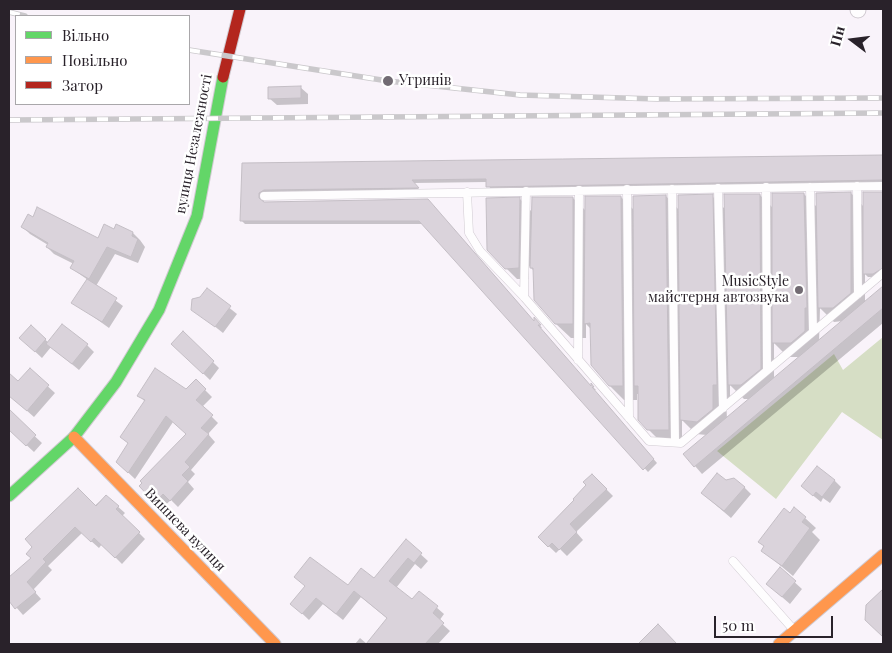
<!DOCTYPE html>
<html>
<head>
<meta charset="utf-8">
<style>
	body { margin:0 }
	#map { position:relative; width:892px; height:653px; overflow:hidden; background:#f9f3fa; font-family:"Playfair Display",serif }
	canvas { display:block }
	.frame { position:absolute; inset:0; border:10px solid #29222a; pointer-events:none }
	.legend { position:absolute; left:15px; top:15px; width:175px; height:90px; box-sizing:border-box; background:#fff; border:1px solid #a9a7aa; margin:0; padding:6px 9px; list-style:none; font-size:15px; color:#29222a }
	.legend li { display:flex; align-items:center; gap:10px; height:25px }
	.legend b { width:25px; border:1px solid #a9a7aa }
	.north { position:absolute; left:827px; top:15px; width:50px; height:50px; -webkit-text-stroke:4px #fff; paint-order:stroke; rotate:285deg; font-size:14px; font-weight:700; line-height:20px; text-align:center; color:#29222a }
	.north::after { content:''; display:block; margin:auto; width:18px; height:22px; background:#29222a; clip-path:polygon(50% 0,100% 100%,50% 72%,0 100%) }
	.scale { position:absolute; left:714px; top:616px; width:119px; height:22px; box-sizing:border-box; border:2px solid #29222a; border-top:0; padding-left:6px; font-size:15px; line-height:18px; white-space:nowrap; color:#29222a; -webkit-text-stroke:4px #fff; paint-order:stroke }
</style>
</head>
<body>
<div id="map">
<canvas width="892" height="653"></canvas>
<div class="frame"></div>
<ul class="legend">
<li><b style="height:6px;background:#63d668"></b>Вільно</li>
<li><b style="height:6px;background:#ff974d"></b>Повільно</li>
<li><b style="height:6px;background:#b3261e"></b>Затор</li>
</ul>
<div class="north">Пн</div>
<div class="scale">50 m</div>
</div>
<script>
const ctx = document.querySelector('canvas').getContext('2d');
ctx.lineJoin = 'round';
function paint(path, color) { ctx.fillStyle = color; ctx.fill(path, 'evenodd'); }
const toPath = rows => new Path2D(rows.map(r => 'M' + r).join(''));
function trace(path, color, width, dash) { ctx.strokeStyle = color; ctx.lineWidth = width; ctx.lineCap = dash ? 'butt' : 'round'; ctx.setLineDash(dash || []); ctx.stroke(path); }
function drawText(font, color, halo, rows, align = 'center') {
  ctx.font = font + ' "Playfair Display",serif'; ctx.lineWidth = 5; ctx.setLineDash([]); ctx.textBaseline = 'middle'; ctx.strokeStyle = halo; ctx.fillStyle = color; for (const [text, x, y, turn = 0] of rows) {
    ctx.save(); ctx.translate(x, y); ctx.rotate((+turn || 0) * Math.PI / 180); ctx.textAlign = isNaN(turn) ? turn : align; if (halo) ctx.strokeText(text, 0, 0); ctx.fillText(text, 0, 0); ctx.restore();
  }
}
paint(toPath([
	[883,337,883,440,842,412,776,499,717,451,834,354,843,370]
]), '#d6dec5');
paint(toPath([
	[300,87,308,94,308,104,277,105,269,98],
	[883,155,883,184,491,190,487,182,414,183,420,191,263,197,264,203,428,200,536,324,538,323,542,328,540,328,592,389,592,386,596,390,593,390,657,463,648,472,424,224,245,224,242,221,243,164],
	[883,192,883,273,877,277,868,277,865,274,865,303,883,288,883,323,702,474,695,466,707,435,696,434,682,420,682,444,663,444,648,429,639,394,637,394,637,400,624,400,610,386,591,329,586,324,586,338,571,338,556,324,534,271,529,266,529,279,517,279,488,250,520,199,532,212,573,198,586,211,621,197,634,210,666,196,679,210,712,196,725,209,760,195,773,208,804,194,817,207,851,193,864,207,864,193],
	[820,308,834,322,843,321,819,342],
	[774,343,788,357,801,357,774,379],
	[730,385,744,399,751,399,727,419,726,399,730,399],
	[23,227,99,240,115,230,133,233,140,240,145,247,138,263,115,254,96,286,123,306,109,328,73,302,88,280,71,268,74,264,54,254,47,247,48,245,30,234],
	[207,290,237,314,223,333,193,309],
	[31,327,49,343,87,345,94,352,79,370,51,347,42,358,28,345],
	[183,333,219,368,210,380,179,350],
	[30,370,55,393,34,417,9,395,9,385,13,379,18,383],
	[196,381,212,397,202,407,218,423,208,434,215,442,191,470,195,474,188,482,194,489,178,507,171,500,162,508,141,486,187,434,173,422,135,479,117,462,129,444,121,437,145,402,139,395,187,391],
	[13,416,42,443,34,452,9,429,9,421],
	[592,475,613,496,576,532,583,540,567,556,560,549,556,553,539,537,588,485],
	[834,480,841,487,830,503,823,498,821,502,810,493],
	[744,487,751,494,731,518,710,500],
	[106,496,125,513,122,516,145,539,122,564,102,544,99,548,82,533,48,566,52,570,33,590,41,599,23,615,9,599,9,579],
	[790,514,805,518,816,528,812,532,820,540,793,576,763,551],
	[406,541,428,561,421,569,415,564,396,588,412,601,419,592,444,614,439,621,450,631,438,644,355,644,360,638,367,644,388,619,361,597,343,620,323,604,309,620,292,604,374,580],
	[780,569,802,589,790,604,775,591]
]), '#0003');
const building = toPath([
	[301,86,301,98,268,99,268,87,301,86],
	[883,155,883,180,486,187,486,179,412,180,419,188,264,190,259,193,259,198,264,202,428,199,534,321,534,317,541,325,538,325,591,386,591,383,594,387,592,387,654,459,643,470,419,221,240,221,242,163,883,155],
	[851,192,851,293,833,308,818,308,816,193,851,192],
	[863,192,883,192,883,268,873,274,863,274,863,192],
	[772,193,804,193,807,308,805,308,805,331,791,343,772,343,772,193],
	[713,194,717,385,713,385,713,409,697,422,680,420,678,195,713,194],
	[724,194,760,194,761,369,741,385,728,385,724,194],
	[666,195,669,430,647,430,638,420,638,386,634,386,633,196,666,195],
	[585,196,621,196,623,386,609,386,591,365,590,323,584,324,585,196],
	[520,197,519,268,505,269,487,250,486,198,520,197],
	[532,197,573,197,573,324,555,324,534,300,533,268,530,268,532,197],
	[37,207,98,238,104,224,114,229,116,224,133,232,132,236,138,239,131,257,107,247,89,279,70,268,74,261,46,247,48,243,21,227,28,214,33,217,37,207],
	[87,279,117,298,102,322,71,303,87,279],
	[883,286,883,308,694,467,683,454,883,286],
	[207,288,231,306,215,327,191,310,192,299,200,297,207,288],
	[62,324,88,344,72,364,46,344,62,324],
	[31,325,46,339,35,352,19,338,31,325],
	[183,331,214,361,203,374,171,344,183,331],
	[30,368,49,385,27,411,9,396,9,373,18,381,30,368],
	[155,368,186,389,196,379,206,389,196,400,213,415,201,428,209,434,185,462,190,467,182,475,188,481,170,501,163,494,155,503,139,486,142,483,140,481,186,434,166,416,128,473,116,462,128,443,120,437,145,400,137,396,155,368],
	[9,409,36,435,26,446,9,430,9,409],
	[817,466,835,480,822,497,816,492,813,496,801,486,817,466],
	[717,473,726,480,734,478,745,487,724,511,701,493,717,473],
	[592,474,607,489,570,524,577,532,559,550,552,543,548,547,538,537,574,500,573,499,586,485,583,482,592,474],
	[78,488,96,506,106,495,119,506,116,509,140,532,115,558,94,538,91,542,75,527,43,559,46,562,27,582,36,592,15,609,9,601,9,577,31,558,26,554,32,547,25,539,78,488],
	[794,507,806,517,802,522,810,528,782,566,761,551,764,546,758,542,784,508,790,513,794,507],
	[406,539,422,553,414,563,408,558,389,581,412,599,419,591,438,606,433,613,444,623,425,644,366,644,387,618,354,591,336,614,316,598,302,614,290,604,305,586,294,577,310,557,348,585,361,568,374,578,406,539],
	[780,567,796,581,782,597,766,584,780,567],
	[883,589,883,637,865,620,866,605,883,589],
	[658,624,677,644,638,644,658,624]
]);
paint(building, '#dad3db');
trace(building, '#c4bec5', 1);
const lane = toPath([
	[857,186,858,294],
	[766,187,767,369],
	[810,187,813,331],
	[718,188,723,408],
	[627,189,629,418],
	[672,189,675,442],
	[467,192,469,233,480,251,524,297,649,441,681,443,883,273],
	[264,196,883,186],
	[524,297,526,191],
	[578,360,579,190],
	[733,561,793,629]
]);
const street = toPath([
	[858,10,858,9]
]);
const fast = toPath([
	[9,496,74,437,116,382,159,310,197,216,223,77]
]);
const slow = toPath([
	[74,437,275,644],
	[779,644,883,555]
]);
const jam = toPath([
	[223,77,240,9]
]);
trace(lane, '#d0cad1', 9);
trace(street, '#d0cad1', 17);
trace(fast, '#d0cad1', 13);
trace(slow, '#d0cad1', 13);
trace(jam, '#d0cad1', 13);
trace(lane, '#fefdfe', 8);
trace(street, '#fefdfe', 15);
trace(fast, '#63d668', 11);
trace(slow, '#ff974d', 11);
trace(jam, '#b3261e', 11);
const rail = toPath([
	[9,12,25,16],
	[189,50,388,81,520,95,658,99,883,98],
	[9,120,883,113]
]);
trace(rail, '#cac8cb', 5.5);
trace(rail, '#fff', 4, [11]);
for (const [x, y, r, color] of [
	[388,81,6,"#726b73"],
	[799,290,5,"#726b73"]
]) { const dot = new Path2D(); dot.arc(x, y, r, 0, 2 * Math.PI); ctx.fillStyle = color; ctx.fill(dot); trace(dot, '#fff', 2); }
drawText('14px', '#29222a', '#fff', [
	["Угринів",399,81],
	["MusicStyle",789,282,"right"],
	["майстерня автозвука",789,298,"right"]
], 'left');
drawText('14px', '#29222a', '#fff', [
	["вулиця Незалежності",194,144,-79],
	["Вишнева вулиця",185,530,46]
]);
</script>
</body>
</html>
